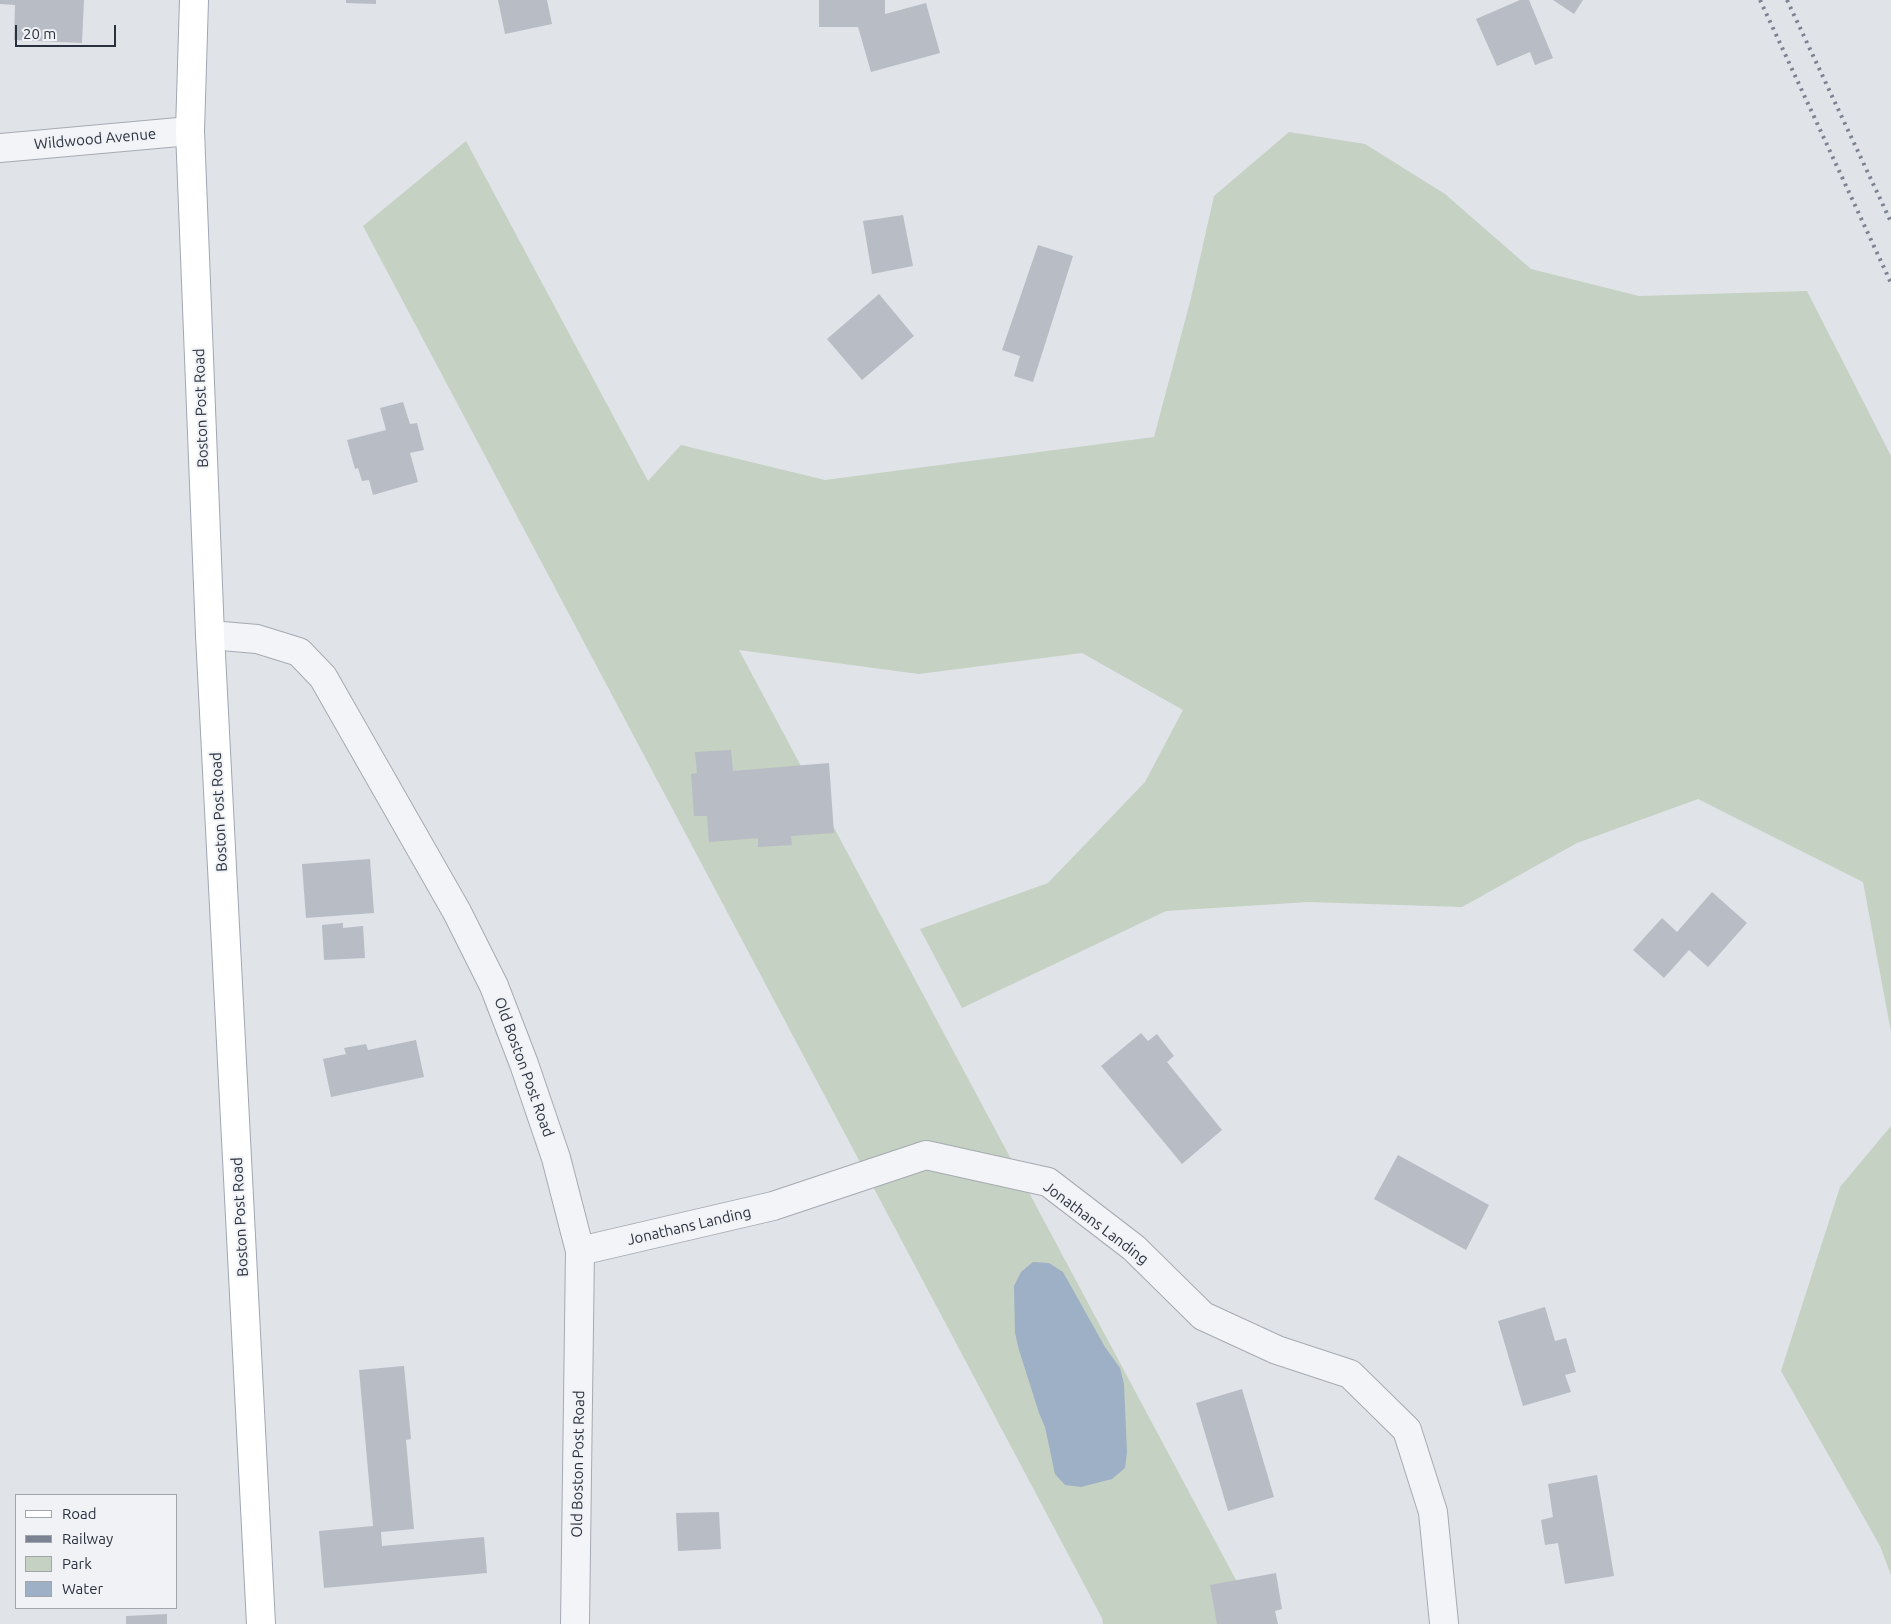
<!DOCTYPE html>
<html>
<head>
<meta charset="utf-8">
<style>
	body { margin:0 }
	#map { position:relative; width:1891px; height:1624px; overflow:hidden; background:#e0e3e8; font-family:Ubuntu,sans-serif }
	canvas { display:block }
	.legend { position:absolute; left:15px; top:1494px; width:162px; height:115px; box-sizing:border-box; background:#f0f2f6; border:1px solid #a1a5ac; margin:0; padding:6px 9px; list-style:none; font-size:15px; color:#2a313e }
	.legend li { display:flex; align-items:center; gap:10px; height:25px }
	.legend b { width:25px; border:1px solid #a1a5ac }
	.scale { position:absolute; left:15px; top:25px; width:101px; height:22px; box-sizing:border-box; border:2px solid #2a313e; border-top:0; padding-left:6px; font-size:15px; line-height:18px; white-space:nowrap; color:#2a313e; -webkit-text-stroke:4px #f0f2f6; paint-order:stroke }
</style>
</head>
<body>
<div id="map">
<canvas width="1891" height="1624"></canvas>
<ul class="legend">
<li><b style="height:6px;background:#fff"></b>Road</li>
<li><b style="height:6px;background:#7b8291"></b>Railway</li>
<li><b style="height:14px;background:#c5d1c2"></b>Park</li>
<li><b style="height:14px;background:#9eb0c6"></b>Water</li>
</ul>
<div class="scale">20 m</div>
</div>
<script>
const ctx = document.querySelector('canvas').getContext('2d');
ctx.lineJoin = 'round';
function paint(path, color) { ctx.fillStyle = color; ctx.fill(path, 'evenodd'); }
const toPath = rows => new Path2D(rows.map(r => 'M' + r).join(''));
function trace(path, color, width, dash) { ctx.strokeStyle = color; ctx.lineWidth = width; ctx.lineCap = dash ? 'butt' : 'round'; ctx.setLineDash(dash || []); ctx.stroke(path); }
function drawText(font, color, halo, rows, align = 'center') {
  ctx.font = font + ' Ubuntu,sans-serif'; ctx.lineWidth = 4; ctx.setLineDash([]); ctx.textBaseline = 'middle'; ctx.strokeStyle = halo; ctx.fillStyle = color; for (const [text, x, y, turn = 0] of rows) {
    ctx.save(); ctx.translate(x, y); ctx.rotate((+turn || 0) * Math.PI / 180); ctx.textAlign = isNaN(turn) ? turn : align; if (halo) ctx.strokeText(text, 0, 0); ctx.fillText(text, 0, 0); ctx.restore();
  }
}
paint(toPath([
	[1289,132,1365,144,1445,194,1531,269,1639,296,1807,291,1891,456,1891,1032,1863,882,1698,799,1577,843,1462,907,1308,902,1166,911,962,1008,920,929,1048,883,1145,782,1183,710,1082,653,919,674,739,650,1236,1580,1245,1624,1103,1624,1102,1618,363,226,466,141,648,481,681,445,825,480,1154,437,1191,298,1214,196],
	[1891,1126,1891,1575,1880,1546,1781,1371,1840,1187]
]), '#c5d1c2');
paint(toPath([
	[1033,1262,1049,1263,1063,1272,1105,1347,1120,1368,1124,1384,1127,1452,1125,1468,1112,1479,1081,1487,1065,1485,1055,1474,1045,1427,1039,1413,1019,1350,1015,1333,1014,1286,1021,1272]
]), '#9eb0c6');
paint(toPath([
	[0,0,84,0,82,43,14,40,15,5,0,4],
	[346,0,376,0,376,4,346,3],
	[498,0,547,0,552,24,505,34],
	[819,0,885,0,885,14,926,3,940,53,871,72,858,27,819,27],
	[1520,0,1529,0,1553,58,1535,65,1530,52,1497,66,1476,19],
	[1553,0,1583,0,1574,14],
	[903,215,913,266,872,274,863,221],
	[1038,245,1073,256,1033,382,1014,376,1020,356,1002,350],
	[879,294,914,336,862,380,827,339],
	[403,402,410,424,417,423,424,450,410,453,418,482,373,495,369,480,362,481,358,468,355,469,347,440,386,430,380,408],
	[731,750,733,771,829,763,834,833,791,836,792,845,758,847,758,838,709,842,707,816,694,816,691,774,697,773,695,752],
	[370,859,374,913,306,918,302,864],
	[1712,892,1747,923,1708,967,1689,950,1664,978,1633,950,1662,918,1677,932],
	[343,923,343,928,363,926,365,958,324,960,322,925],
	[1141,1033,1148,1041,1157,1034,1174,1056,1167,1062,1222,1130,1182,1164,1101,1066],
	[416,1040,424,1077,331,1097,323,1059,346,1054,344,1048,366,1044,368,1050],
	[1398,1155,1489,1205,1466,1250,1374,1199],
	[1545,1307,1555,1341,1566,1338,1576,1372,1565,1375,1571,1392,1523,1406,1498,1321],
	[404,1366,411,1439,406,1440,414,1529,381,1532,382,1546,484,1537,487,1573,324,1588,319,1531,373,1526,359,1370],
	[1242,1389,1274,1497,1228,1511,1196,1403],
	[1597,1475,1614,1576,1565,1584,1558,1543,1545,1545,1541,1520,1553,1517,1548,1484],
	[719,1512,721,1549,678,1551,676,1513],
	[1276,1573,1282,1609,1275,1611,1278,1624,1217,1624,1210,1585],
	[167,1614,167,1624,126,1624,126,1616]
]), '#b8bcc5');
const minor = toPath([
	[0,148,190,131],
	[210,635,257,639,299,652,323,677,457,912,494,986,524,1064,556,1158,580,1251,575,1624],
	[580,1251,773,1206,926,1155,1048,1182,1134,1248,1203,1316,1277,1350,1350,1374,1407,1430,1433,1512,1444,1623]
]);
const major = toPath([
	[194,0,190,131,210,635,261,1624]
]);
trace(minor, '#a6aab2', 30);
trace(major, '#a0a7b3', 30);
trace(minor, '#f3f4f7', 28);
trace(major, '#fff', 28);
trace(toPath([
	[1760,0,1891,283],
	[1787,0,1891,222]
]), '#7b8291', 4, [2.5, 5]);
drawText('15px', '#2a313e', '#f0f2f6', [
	["Wildwood Avenue",95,139,-5],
	["Boston Post Road",201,408,-92],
	["Boston Post Road",219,812,-93],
	["Old Boston Post Road",524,1067,70],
	["Boston Post Road",240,1217,-93],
	["Jonathans Landing",1096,1223,37],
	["Jonathans Landing",689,1226,-13],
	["Old Boston Post Road",578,1464,-89]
]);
</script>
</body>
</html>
